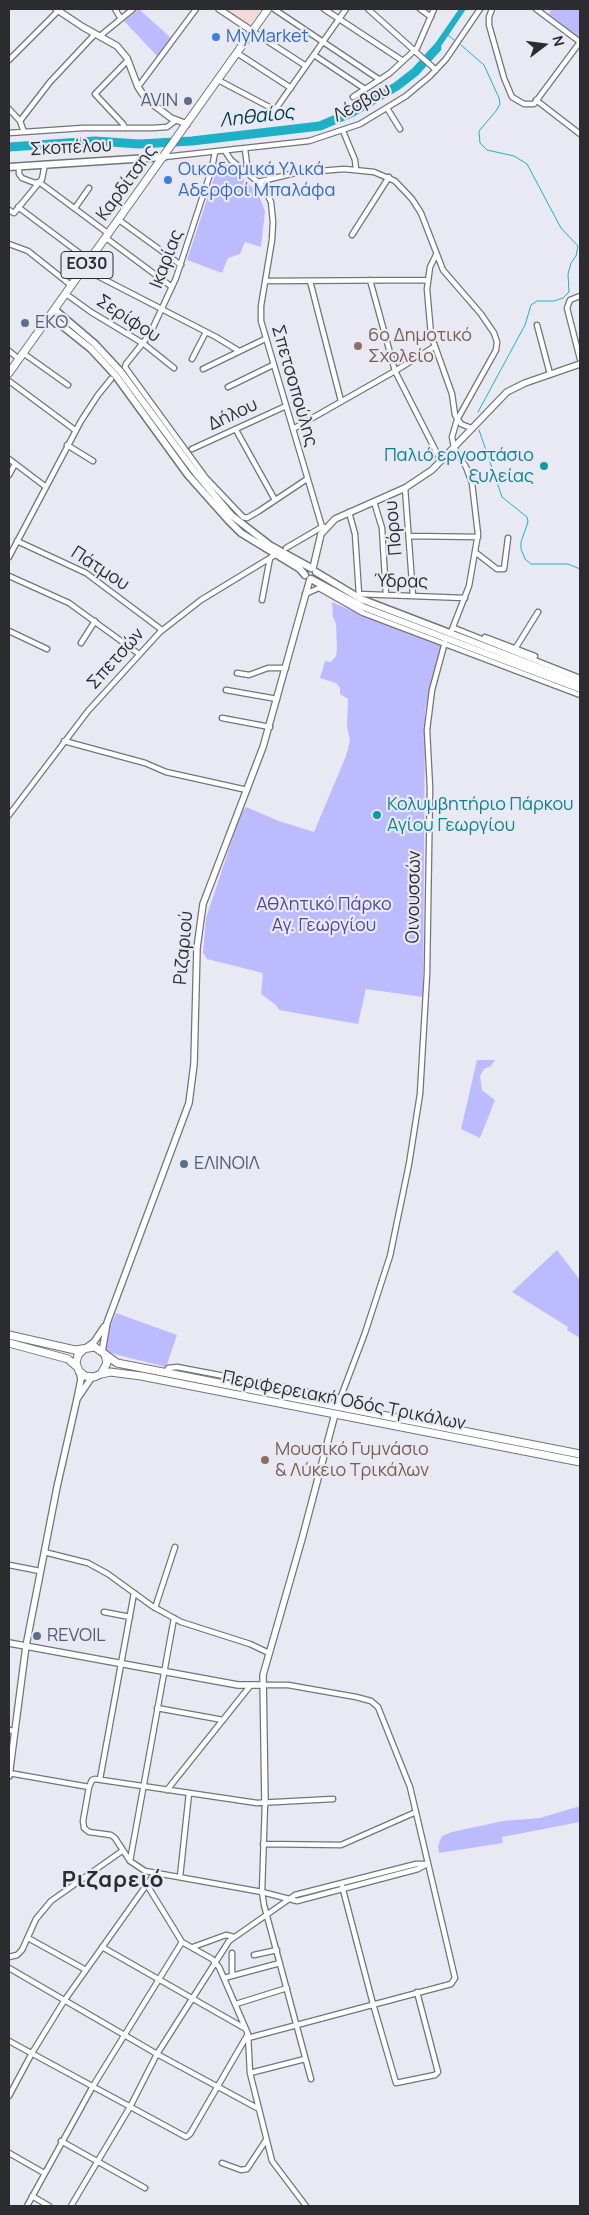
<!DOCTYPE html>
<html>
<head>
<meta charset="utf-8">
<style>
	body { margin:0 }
	#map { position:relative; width:589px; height:2215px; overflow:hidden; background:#e9e9f3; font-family:Manrope,sans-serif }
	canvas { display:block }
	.frame { position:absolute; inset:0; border:10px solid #2c2c30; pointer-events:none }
	.north { position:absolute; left:519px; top:20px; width:50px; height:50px; -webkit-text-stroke:4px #e9e9f3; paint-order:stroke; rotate:75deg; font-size:14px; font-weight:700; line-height:20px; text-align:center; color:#2c2c30 }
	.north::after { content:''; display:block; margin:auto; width:18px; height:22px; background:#2c2c30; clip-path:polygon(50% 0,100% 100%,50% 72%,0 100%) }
</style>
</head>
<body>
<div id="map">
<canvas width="589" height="2215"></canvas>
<div class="frame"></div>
<div class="north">N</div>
</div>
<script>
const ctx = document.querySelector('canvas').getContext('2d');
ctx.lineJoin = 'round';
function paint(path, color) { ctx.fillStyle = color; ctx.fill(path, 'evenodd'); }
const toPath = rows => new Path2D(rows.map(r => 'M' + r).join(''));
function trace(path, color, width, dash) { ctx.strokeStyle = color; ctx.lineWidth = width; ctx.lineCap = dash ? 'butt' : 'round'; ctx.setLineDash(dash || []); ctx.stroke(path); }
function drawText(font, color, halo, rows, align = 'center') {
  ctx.font = font + ' Manrope,sans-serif'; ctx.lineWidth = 4.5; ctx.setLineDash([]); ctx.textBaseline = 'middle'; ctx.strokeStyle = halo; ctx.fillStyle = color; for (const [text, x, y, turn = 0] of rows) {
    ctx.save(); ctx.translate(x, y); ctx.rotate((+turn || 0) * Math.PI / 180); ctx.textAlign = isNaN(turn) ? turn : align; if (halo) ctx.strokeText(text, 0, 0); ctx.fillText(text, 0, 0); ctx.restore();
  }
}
paint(toPath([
	[226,9,262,9,250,25]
]), '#f4d9d7');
paint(toPath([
	[139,9,171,38,159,58,124,21],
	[551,9,580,9,580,35,578,37,549,14],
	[224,161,258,193,265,211,261,247,245,242,240,254,228,258,222,273,187,260,219,163],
	[332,602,373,620,441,645,425,710,423,997,366,989,358,1024,279,1010,276,1005,261,994,263,973,207,959,203,953,206,918,241,813,246,807,279,821,314,832,346,756,350,741,347,726,348,699,340,694,340,688,336,683,320,678,325,661,331,662,336,656,337,650,336,624,333,617],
	[477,1060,495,1060,491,1066,484,1069,480,1076,482,1090,495,1100,480,1138,461,1129],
	[557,1250,580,1280,580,1338,567,1330,568,1327,512,1292],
	[116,1313,177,1335,166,1367,106,1352,103,1344],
	[580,1806,580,1822,502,1837,503,1843,439,1853,438,1846,442,1836,452,1832,503,1821,540,1818]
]), '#bdbbff');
paint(toPath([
	[459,9,466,9,433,58,426,53,432,48]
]), '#1eb0c7');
trace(toPath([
	[448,35,454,40],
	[461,45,484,65,499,98,500,104,496,111,479,131,480,143,487,150,514,156,527,164,561,228,578,246,576,256,571,263,568,274,569,292,563,298,554,301,537,301,531,305,525,325,478,412],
	[479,430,502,497,527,517,528,522,521,542,521,549,525,559,531,564,568,564,580,569]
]), '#1eb0c7', 1);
trace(toPath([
	[9,147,95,141,139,144,192,141,320,126,353,112,397,86,415,72,437,48]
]), '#1eb0c7', 9);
const minor = toPath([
	[115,9,121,19],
	[274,9,380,80],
	[324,9,403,61],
	[368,9,436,70],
	[420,9,431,17],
	[492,9,489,17,489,25,504,78,512,97,524,104,534,104,580,42],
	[536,9,580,42],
	[252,31,306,66],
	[100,36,133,9],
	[237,53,291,88],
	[314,55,365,89],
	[9,60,58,11],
	[218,80,275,110,346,9],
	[138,87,196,9],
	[353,97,390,73,417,48,434,9],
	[536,100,580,134],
	[387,108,400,129],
	[9,109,20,121,24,132],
	[20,121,50,82,95,34],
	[125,128,123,124,95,94,128,60],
	[343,131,355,160,356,169],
	[9,133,83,128,153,128,167,127,175,121],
	[245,149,248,173],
	[225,151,231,160,263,186,271,202,273,222,272,240,261,306,261,321,322,527],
	[215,152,212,168,176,278,150,334,126,364,125,367,206,478,243,517,247,518,259,511,307,479],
	[164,157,309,141,360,124,406,96,430,76,446,59,480,9],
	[19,166,19,174,22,178,35,183,39,182,109,234],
	[258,182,295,173,344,169,374,172,395,181,412,199,421,213,443,270,481,314,494,333,497,342,496,350,457,420,452,437,454,447,466,467,472,483,478,534,469,586,451,632],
	[18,207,90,261],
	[75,208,89,188],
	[9,210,14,213,42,179,45,164],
	[119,220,181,265],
	[352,235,389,177],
	[106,238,172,287],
	[9,244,28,251,72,286],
	[436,255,430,267,427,289,431,335,452,394,455,415,461,424,471,428],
	[84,269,216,337,239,351],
	[370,280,395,371,441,461],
	[266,281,428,280],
	[310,281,341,401],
	[66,294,91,312,144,344,174,368],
	[580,296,570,300,567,308,580,359],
	[537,325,550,374],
	[9,351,19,359],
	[23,353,68,385],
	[192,359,206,332],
	[203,369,265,339],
	[9,381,75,430],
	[228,387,273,365],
	[293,429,395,371,434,347],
	[236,430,275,500],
	[67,445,93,461],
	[192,449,286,406],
	[9,459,46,487],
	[9,475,15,464],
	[405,488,413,596],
	[374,502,382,528,386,595],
	[349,512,355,534,359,594,465,598],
	[409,536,478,537],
	[17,541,86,573,162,630],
	[286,548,322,527,324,527],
	[475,552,497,569,504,569,508,538],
	[9,557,81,421,98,395,111,379],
	[9,576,69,603,139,654],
	[305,594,319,588,363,613,580,695],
	[262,600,270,558],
	[454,628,580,678],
	[9,631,47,649],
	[485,637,535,656],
	[81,643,95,621],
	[515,649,538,612],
	[237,673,249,675,268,668,286,668],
	[226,690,277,699],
	[222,718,270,727],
	[64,741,145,763,166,772,247,790],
	[9,815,88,711,160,632,201,600,275,555],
	[166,1372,168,1368,177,1367,340,1398],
	[337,1407,365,1333,390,1256,409,1164,420,1094,427,974,430,788,427,730,432,690,445,642],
	[44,1552,88,1563,108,1574,152,1606,181,1622,250,1644,269,1653],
	[9,1565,40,1571],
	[155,1608,175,1547],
	[104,1612,130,1617],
	[157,1708,223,1720],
	[9,1730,14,1731],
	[9,1773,89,1787],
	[100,1779,134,1593],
	[167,1790,250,1686],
	[333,1799,257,1803,95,1779,92,1780,89,1787,83,1821,84,1828,89,1832,111,1835,115,1838,130,1861,145,1871,262,1892,297,1901,418,1869,427,1864],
	[265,1803,262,1892,264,1905,311,2079],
	[263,1844,341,1845,416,1812],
	[130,1861,174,1618],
	[180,1877,189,1793],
	[147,1885,182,1942,212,1959,219,1967,248,2034,250,2073,272,2161,306,2206],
	[342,1886,373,2004,396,2083,435,2075,438,2072,417,1992],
	[28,1938,86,1970],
	[102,1947,246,2029],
	[193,1947,226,1935,234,1937],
	[232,1953,232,1976],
	[254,1955,277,1950],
	[9,1957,17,1955,22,1950,36,1919,51,1901,122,1851],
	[9,1968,157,2054,259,2109],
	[224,1978,280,1963],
	[236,2004,287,1988],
	[248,2038,451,1984,455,1978,410,1787,378,1707,371,1701,356,1697,288,1685,263,1685],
	[9,2041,186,2137,190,2134,248,2034],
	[250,2073,305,2059],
	[9,2096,32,2053,64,2001,155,1873],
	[61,2141,145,2188],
	[9,2153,44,2173],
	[222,2163,241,2170,247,2169,266,2140],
	[32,2196,49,2206],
	[27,2206,93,2086,182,1942],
	[71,2206,130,2107,157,2054,229,1941,295,1895,416,1864,426,1864]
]);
const tertiary = toPath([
	[56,9,83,27,117,46,127,58,138,87,146,99,171,118,187,124],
	[219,9,252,31],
	[313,568,321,534,335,519,405,488,432,470,507,392,525,383,580,364],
	[87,1347,94,1342,104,1327],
	[102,1352,107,1323,189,1103,194,1064,197,948,203,904,263,747,310,579],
	[77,1399,92,1377],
	[9,1643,238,1685,263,1685],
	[9,1776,26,1646,57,1487,77,1399,81,1379,79,1371],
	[265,1803,263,1675,302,1539,335,1414]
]);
const secondary = toPath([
	[9,167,164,157],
	[55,310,95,344,121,372,195,472,231,515,271,546,311,568],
	[50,316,91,349,116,376,188,475,229,521,241,533,300,569,305,575],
	[316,572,361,599,580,683],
	[311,579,363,607,580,689]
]);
const primary = toPath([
	[9,373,268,9],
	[9,1335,75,1350,95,1347,117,1363,580,1454],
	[9,1343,68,1359,77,1367],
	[84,1349,78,1355,76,1363,79,1371,85,1376,94,1377,101,1374,107,1363,105,1355],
	[102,1374,110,1372,141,1376,580,1462]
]);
trace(minor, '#73737c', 7);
trace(tertiary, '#73737c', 8);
trace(secondary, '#73737c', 9);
trace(primary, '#73737c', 9);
trace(minor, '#fff', 4.5);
trace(tertiary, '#fff', 5.5);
trace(secondary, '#fff', 6);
trace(primary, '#fff', 7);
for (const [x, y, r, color] of [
	[216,37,5,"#3f7fe0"],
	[188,101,5,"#5c6f8a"],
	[168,180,5,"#3f7fe0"],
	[25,323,5,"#5c6f8a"],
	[358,346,5,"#8d6e63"],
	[544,466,5,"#0f9aa8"],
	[377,815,5,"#0f9aa8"],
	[184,1164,5,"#5c6f8a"],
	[265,1460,5,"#8d6e63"],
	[37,1636,5,"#5c6f8a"]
]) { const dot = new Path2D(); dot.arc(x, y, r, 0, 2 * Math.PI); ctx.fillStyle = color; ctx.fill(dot); trace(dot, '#e9e9f3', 2); }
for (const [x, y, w] of [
	[87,265,52]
]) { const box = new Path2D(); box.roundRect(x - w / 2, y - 13.5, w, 27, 4); ctx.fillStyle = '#e9e9f3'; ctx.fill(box); trace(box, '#2c2c30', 1); }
drawText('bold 16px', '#2c2c30', null, [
	["ΕΟ30",87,265]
]);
drawText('18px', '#366cbe', '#e9e9f3', [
	["MyMarket",226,37],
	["Οικοδομικά Υλικά",178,170],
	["Αδερφοί Μπαλάφα",178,191]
], 'left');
drawText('18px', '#4e5e75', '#e9e9f3', [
	["AVIN",178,101,"right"],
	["EKO",35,323],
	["ΕΛΙΝΟΙΛ",194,1164],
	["REVOIL",47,1636]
], 'left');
drawText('18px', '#2c2c30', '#e9e9f3', [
	["Λέσβου",362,103,-28],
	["Σκοπέλου",71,148,-3],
	["Καρδίτσης",127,183,-54],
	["Ικαρίας",167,259,-69],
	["Σερίφου",128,319,33],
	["Σπετσοπούλης",294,386,74],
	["Δήλου",233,415,-25],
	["Πόρου",394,528,-95],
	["Πάτμου",100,569,33],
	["Ύδρας",401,582,1],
	["Σπετσών",116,659,-48],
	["Οινουσσών",414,897,-89],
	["Ριζαριού",184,948,-85],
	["Περιφερειακή Οδός Τρικάλων",344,1401,11]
]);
drawText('18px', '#785e54', '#e9e9f3', [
	["6ο Δημοτικό",368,336],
	["Σχολείο",368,357],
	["Μουσικό Γυμνάσιο",275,1450],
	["& Λύκειο Τρικάλων",275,1471]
], 'left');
drawText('18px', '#0d838f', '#e9e9f3', [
	["Παλιό εργοστάσιο",534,456],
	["ξυλείας",534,477],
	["Κολυμβητήριο Πάρκου",387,805,"left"],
	["Αγίου Γεωργίου",387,826,"left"]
], 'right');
drawText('18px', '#5245a3', '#e9e9f3', [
	["Αθλητικό Πάρκο",324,905],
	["Αγ. Γεωργίου",324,926]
]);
drawText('italic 19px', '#003c46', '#e9e9f3', [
	["Ληθαίος",257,117,-7]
]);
ctx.letterSpacing = '1px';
drawText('bold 22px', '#2c2c30', '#e9e9f3', [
	["Ριζαρειό",113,1881]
]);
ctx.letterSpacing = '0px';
</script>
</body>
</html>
